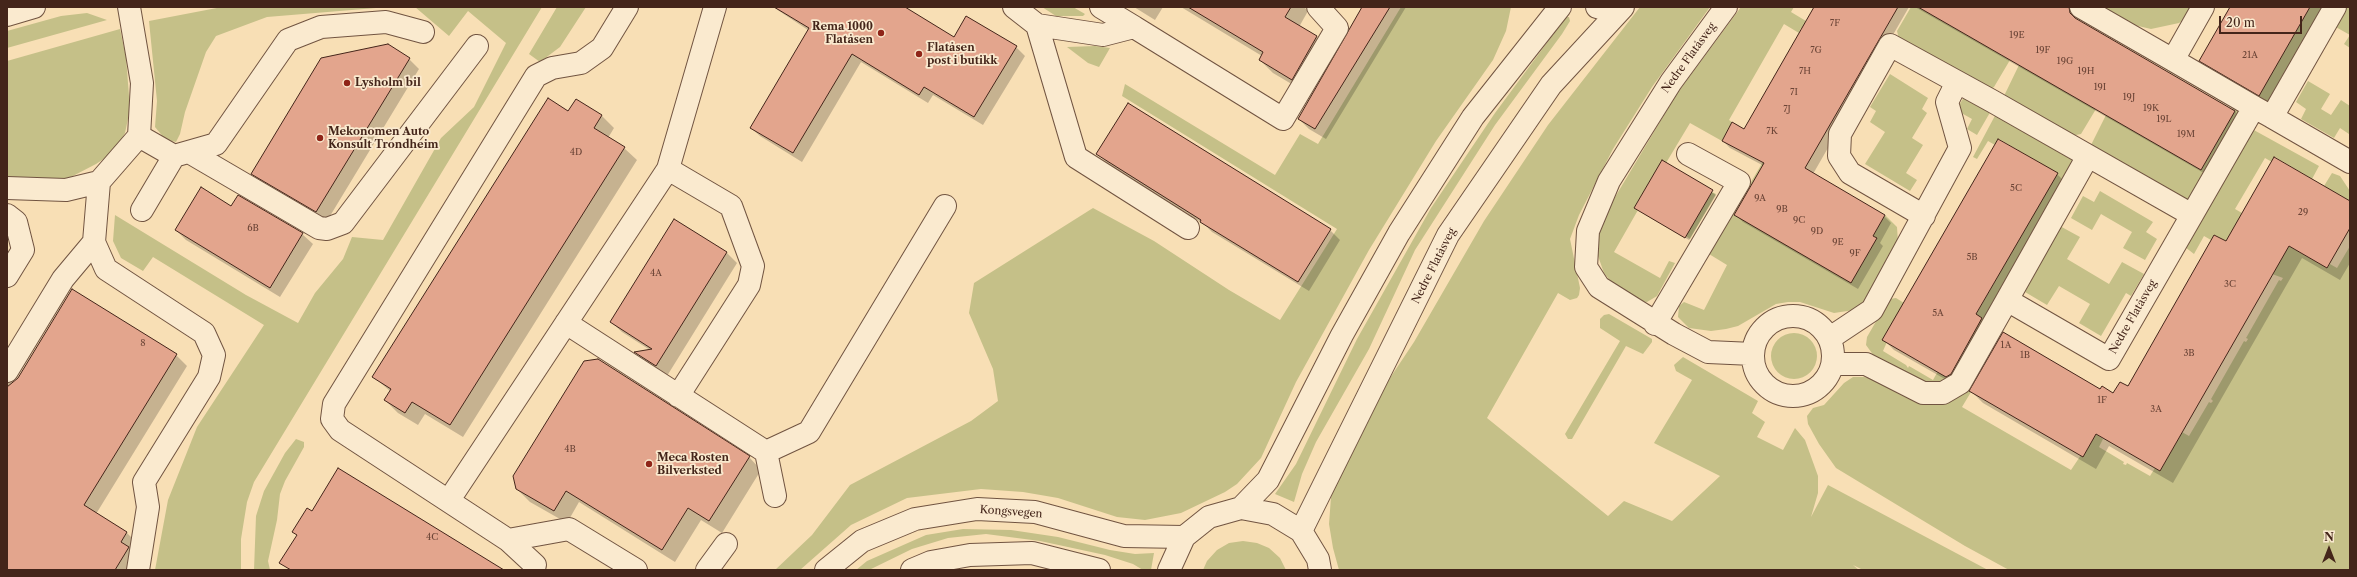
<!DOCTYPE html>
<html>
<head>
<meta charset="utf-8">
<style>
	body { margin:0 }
	#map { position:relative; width:2357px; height:577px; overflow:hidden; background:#f8dfb5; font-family:"Libre Caslon Text",serif }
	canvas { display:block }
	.frame { position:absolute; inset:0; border:8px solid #44251a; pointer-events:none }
	.north { position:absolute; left:2309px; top:529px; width:40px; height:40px; -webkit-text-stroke:3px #faeacf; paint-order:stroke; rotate:0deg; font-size:11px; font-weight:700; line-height:16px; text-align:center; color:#44251a }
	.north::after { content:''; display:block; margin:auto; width:14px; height:18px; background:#44251a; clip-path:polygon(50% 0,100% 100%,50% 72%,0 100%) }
	.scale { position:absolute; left:2219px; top:16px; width:83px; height:18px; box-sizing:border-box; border:2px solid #44251a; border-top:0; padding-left:5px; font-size:12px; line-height:14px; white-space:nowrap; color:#44251a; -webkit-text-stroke:3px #faeacf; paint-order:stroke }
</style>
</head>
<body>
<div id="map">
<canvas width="2357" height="577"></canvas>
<div class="frame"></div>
<div class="north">N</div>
<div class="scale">20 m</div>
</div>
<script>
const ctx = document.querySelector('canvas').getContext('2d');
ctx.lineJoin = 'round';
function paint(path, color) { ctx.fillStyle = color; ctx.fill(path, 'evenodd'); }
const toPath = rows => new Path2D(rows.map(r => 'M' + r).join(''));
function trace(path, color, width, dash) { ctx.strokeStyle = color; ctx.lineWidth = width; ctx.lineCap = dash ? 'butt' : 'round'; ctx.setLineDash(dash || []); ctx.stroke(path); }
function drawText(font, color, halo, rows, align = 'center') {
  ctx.font = font + ' "Libre Caslon Text",serif'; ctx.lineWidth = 3.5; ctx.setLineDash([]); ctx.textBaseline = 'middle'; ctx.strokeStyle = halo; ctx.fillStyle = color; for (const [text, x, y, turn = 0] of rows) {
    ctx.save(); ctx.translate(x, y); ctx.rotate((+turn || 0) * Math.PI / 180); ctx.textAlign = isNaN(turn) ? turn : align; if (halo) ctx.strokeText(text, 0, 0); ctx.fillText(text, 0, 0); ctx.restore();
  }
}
paint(toPath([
	[222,7,388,7,267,17,216,36,206,52,185,112,180,134,176,142,165,139,155,127,157,101,149,21],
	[415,7,542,7,254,482,247,502,241,539,241,570,155,570,168,500,197,427,264,325,153,257,143,271,121,258,113,241,115,215,246,295,298,323,315,293,343,259,352,237,383,240,441,138,474,107,506,43,468,11,449,36],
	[557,7,586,7,560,47,540,62,529,54],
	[1042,7,1073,7,1085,14,1083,16,1056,16],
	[1401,7,1511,7,1506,31,1493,60,1436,141,1369,250,1296,382,1261,458,1237,484,1225,492,1181,513,1145,520,1117,517,1058,498,1023,492,981,489,907,498,851,525,800,570,775,570,812,535,850,485,971,421,998,401,993,369,969,313,974,283,1093,208,1154,241,1229,290,1280,320,1337,229,1122,96,1125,84,1275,175,1300,134,1318,144],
	[1640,7,1710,7,1652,87,1613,149,1579,215,1570,239,1580,288,1579,295,1577,298,1570,300,1558,293,1487,418,1608,516,1624,501,1672,521,1720,476,1654,443,1692,380,1676,371,1674,365,1683,357,1758,401,1752,413,1765,422,1757,437,1783,450,1795,428,1805,440,1818,476,1818,493,1811,517,1828,485,1988,570,1863,570,1853,565,1859,570,1339,570,1333,548,1329,524,1331,497,1345,462,1388,381,1414,342,1484,221,1548,125],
	[1741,7,1794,7,1791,12,1806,21,1805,30,1801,28,1799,33,1784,24,1729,120,1732,122,1722,141,1690,123,1666,163,1662,161,1634,208,1638,210,1614,252,1660,278,1669,261,1675,263,1657,296,1647,302,1636,301,1615,287,1604,273,1598,256,1597,242,1599,224,1676,95],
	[1911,7,1918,7,2010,60,1994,87,1991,89,1899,39,1897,31],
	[2103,7,2194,7,2188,16,2179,23,2151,29,2134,25],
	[2310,7,2325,7,2268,104,2255,102],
	[2345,7,2350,7,2350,48,2344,44,2350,35,2334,26],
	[87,13,107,20,7,48,7,31,61,16],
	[1566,17,1569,17,1570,21,1562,34,1495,125,1415,250,1369,349,1316,442,1302,474,1294,502,1275,494,1296,464,1357,339,1431,208,1495,113],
	[120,29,126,57,130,109,125,133,114,152,96,164,69,178,32,181,7,180,7,61],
	[1095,46,1110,48,1099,67,1088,63,1067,47],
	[2019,65,2096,109,2081,134,2071,136,2004,96],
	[1890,74,1928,98,1922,109,1927,113,1912,138,1923,145,1906,173,1917,180,1910,191,1865,164,1885,132,1870,122,1876,111,1870,107],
	[2308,81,2330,94,2321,109,2331,115,2341,100,2350,106,2349,134,2340,128,2334,138,2301,119,2306,109,2296,102],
	[1966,94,1992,109,1977,135,1967,129,1972,119,1956,110],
	[2237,101,2243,107,2191,203,2090,147,2106,115,2201,170,2227,125,2224,123],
	[1998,110,2072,153,2076,163,1956,372,1940,382,1923,382,1874,356,1866,345,1867,337,1889,299,1896,298,1904,303,1883,351,1906,365,1908,368,1909,366,1933,380,1938,371,1942,374,2057,173,1999,139,1995,145,1988,141,1977,159,1973,157],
	[2252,129,2319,166,2312,179,2275,157,2272,162,2265,158,2235,209,2242,213,2240,218,2327,268,2330,264,2337,268,2350,246,2350,570,2009,570,1965,546,1836,468,1819,444,1808,424,1807,416,1813,408,1824,405,1844,383,1853,377,1864,377,1873,379,1901,395,1917,402,1932,404,1946,402,1966,389,1971,392,1962,407,2071,470,2081,455,2083,456,2096,434,2103,439,2099,447,2124,462,2123,464,2126,465,2127,463,2150,476,2155,468,2160,471,2182,432,2189,436,2209,402,2211,403,2213,401,2211,399,2244,341,2246,342,2248,339,2246,338,2279,280,2281,281,2283,278,2272,274,2275,270,2214,235,2211,240,2204,236,2194,254,2185,247],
	[1771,152,1735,215,1877,238,1873,236,1885,215,1897,227,1898,243,1864,303,1854,310,1834,313,1800,302,1788,302,1776,304,1738,326,1726,329,1711,331,1689,328,1678,317,1679,306,1684,302,1704,310,1727,265,1709,254,1768,153],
	[2332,173,2340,176,2350,191,2350,201,2324,186],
	[2100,191,2153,222,2146,232,2157,239,2145,260,2123,248,2132,232,2101,214,2092,230,2071,218,2083,196,2094,202],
	[1712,192,1716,194,1690,239,1686,236],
	[2058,225,2080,237,2067,259,2109,284,2122,262,2144,274,2131,296,2126,293,2101,336,2079,323,2090,304,2059,286,2047,305,2025,292,2037,270,2034,268],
	[1609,314,1652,339,1652,342,1643,354,1626,346,1572,439,1568,439,1565,434,1620,341,1600,328,1600,319,1604,315],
	'1771 356a23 23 0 1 1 46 0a23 23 0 1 1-46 0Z',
	[296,439,304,442,304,447,285,481,280,494,277,520,268,561,270,570,254,570,256,516,264,491,285,453],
	[963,529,1011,530,1058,537,1110,550,1135,554,1154,553,1151,570,1143,570,1133,564,1105,555,1040,541,986,534,948,538,912,549,869,570,856,570,867,561,926,535],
	[1243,541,1257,543,1269,548,1280,558,1286,570,1203,570,1207,561,1217,550,1229,543]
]), '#c5c088');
paint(toPath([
	[773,7,903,7,954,38,967,17,1016,47,1025,56,983,125,933,95,928,103,861,62,802,162,760,136,751,128,808,30],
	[1134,7,1163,7,1155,20],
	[1181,7,1304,7,1308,11,1299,27,1317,37,1329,50,1305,92,1273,73,1260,60,1262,56],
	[1364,7,1406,7,1326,139,1309,129,1299,119],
	[1815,7,1909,7,1813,174,1884,216,1891,223,1880,243,1883,246,1858,289,1743,222,1736,215,1764,166,1730,148,1723,141,1745,130],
	[1915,7,2070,7,2076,13,2077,20,2235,111,2242,119,2209,176],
	[2231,7,2326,7,2270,105,2211,71,2200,61],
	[409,59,419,69,327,221,262,184,252,173],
	[569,113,602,116,614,128,608,138,624,148,637,160,463,437,425,414,418,425,398,413,385,400,391,392,374,377],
	[1098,154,1330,230,1340,240,1309,291,1212,232,1204,224,1108,164],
	[1662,162,1716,195,1689,240,1635,208],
	[2057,174,2067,184,1957,386,1894,350,1884,340],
	[2350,202,2350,263,2340,280,2302,258,2173,483,2109,446,2096,469,1983,403,1971,391,2100,391,2113,394,2128,388,2226,243],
	[231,207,302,234,313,244,280,297,186,240,176,230],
	[675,221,727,253,737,263,667,376,645,362,636,353,650,350,622,332,611,322],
	[176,355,187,366,96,514,127,533,138,544,132,570,7,570,7,383],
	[749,457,761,470,722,533,701,520,675,562,579,502,567,523,530,502,517,489]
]), '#0003');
const building = toPath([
	[774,7,905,7,954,37,966,16,1017,46,974,117,924,87,919,95,852,54,793,153,750,128,809,28,774,7],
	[1188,7,1291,7,1285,17,1317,36,1292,80,1259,60,1263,52,1188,7],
	[1362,7,1390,7,1315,129,1298,119,1362,7],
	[1814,7,1898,7,1805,168,1885,215,1873,236,1877,238,1851,283,1734,215,1764,163,1722,141,1732,122,1744,129,1814,7],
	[1918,7,2069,7,2070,13,2075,18,2235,111,2201,170,1918,7],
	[2230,7,2310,7,2259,96,2199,61,2230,7],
	[388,44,410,58,316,212,251,174,321,58,388,44],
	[548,98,568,111,576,99,602,115,594,128,625,147,450,425,412,402,405,413,384,400,391,389,372,377,548,98],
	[1128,103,1331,229,1298,282,1200,222,1201,220,1096,154,1128,103],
	[1998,139,2058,173,1976,314,1982,318,1951,374,1946,377,1882,340,1998,139],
	[2274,157,2350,201,2350,228,2327,268,2289,246,2160,471,2096,434,2083,457,1969,391,2003,332,2100,389,2102,386,2113,393,2120,382,2128,386,2214,235,2226,241,2274,157],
	[1662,160,1713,190,1685,238,1634,208,1662,160],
	[201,187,231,206,238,195,303,233,270,288,175,230,201,187],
	[674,219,727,252,656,366,634,352,652,349,610,322,674,219],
	[72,289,177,354,84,505,127,532,121,542,129,547,115,570,7,570,7,387,18,378,72,289],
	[598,359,750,456,709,521,688,508,662,550,566,491,554,511,516,489,513,476,584,361,598,359],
	[338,468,504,570,291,570,279,563,297,535,292,532,307,508,312,511,338,468]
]);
paint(building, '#e3a58d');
trace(building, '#44251a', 1);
const minor = toPath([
	[627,7,602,48,581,63,552,68,536,76,334,404,332,419,340,430,508,540,569,529,636,570],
	[1014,7,1037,25,1103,35,1134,27,1283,119,1337,28,1318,7],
	[1101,7,1134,27],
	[1597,7,1617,13],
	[1726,7,1671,82,1609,181,1588,231,1586,267,1599,287,1674,334,1708,352,1753,354],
	[2081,7,2173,60,2203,7],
	[2335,7,2272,117,2350,162],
	[7,15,34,7],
	[1037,25,1076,157,1188,228],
	[2173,60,2254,107],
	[139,136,174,156,216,144,288,40,321,27,386,22,423,32],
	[189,152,319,228,327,229,343,223,477,46],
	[2088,156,2007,300,2109,359,2192,215],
	[668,169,731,206,753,266,749,285,678,396],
	[99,182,94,242,106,269,204,333,214,355,209,377,144,482,148,507,138,570],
	[7,188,66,190,99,182,139,136,142,83,129,7],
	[142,210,174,156],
	[7,215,16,222,23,250,7,276],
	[1924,216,1850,173,1839,156,1840,134,1890,45,1992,101,2192,215,2254,107,2272,117],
	'1753 356a40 40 0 1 1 80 0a40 40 0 1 1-80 0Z',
	[566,323,766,452,775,496],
	[1655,324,1739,182,1688,154],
	[1830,338,1872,310,1960,148,1947,102,1957,82],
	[1833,364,1866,364,1923,393,1943,393,1960,383,2007,300],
	[7,371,63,279,94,242],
	[766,452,809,432,945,206],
	[449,500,668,169,715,7],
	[1241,508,1268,480,1342,335,1399,233,1473,117,1560,7],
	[1301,531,1448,235,1551,85,1623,7],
	[508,540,535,565],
	[707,570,726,544],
	[826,570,862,541,915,519,977,509,1035,512,1124,536,1184,537],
	[912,570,931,562,970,555,1032,553,1099,570],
	[1169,570,1184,537,1209,517,1241,508,1273,514,1301,531,1318,559,1320,570]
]);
trace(minor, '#715441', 24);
trace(minor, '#faeacf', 22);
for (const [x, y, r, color] of [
	[881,33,4,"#8f2418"],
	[919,54,4,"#8f2418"],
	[347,83,4,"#8f2418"],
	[320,138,4,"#8f2418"],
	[649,464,4,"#8f2418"]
]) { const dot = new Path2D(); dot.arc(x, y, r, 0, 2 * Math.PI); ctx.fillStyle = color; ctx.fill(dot); trace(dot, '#faeacf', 1.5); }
drawText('9px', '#6c4537', null, [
	["7F",1835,23],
	["19E",2017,35],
	["7G",1816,50],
	["19F",2043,50],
	["21A",2250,55],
	["19G",2065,61],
	["7H",1805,71],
	["19H",2086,71],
	["19I",2100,87],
	["7I",1794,92],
	["19J",2129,97],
	["19K",2151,108],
	["7J",1787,109],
	["19L",2164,119],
	["7K",1772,131],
	["19M",2186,134],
	["4D",576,152],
	["5C",2016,188],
	["9A",1760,198],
	["9B",1782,209],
	["29",2303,212],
	["9C",1799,220],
	["6B",253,228],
	["9D",1817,231],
	["9E",1838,242],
	["9F",1855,253],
	["5B",1972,257],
	["4A",656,273],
	["3C",2230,284],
	["5A",1938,313],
	["8",143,343],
	["1A",2006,345],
	["3B",2189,353],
	["1B",2025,355],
	["1F",2102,400],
	["3A",2156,409],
	["4B",570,449],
	["4C",432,537]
]);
drawText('bold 11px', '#44251a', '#faeacf', [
	["Rema 1000",873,27,"right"],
	["Flatåsen",873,40,"right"],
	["Flatåsen",927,48],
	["post i butikk",927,61],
	["Lysholm bil",355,83],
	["Mekonomen Auto",328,132],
	["Konsult Trondheim",328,145],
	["Meca Rosten",657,458],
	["Bilverksted",657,471]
], 'left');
drawText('11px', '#44251a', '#faeacf', [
	["Nedre Flatåsveg",1689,58,-54],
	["Nedre Flatåsveg",1434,266,-63],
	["Nedre Flatåsveg",2133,317,-60],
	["Kongsvegen",1011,512,4]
]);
</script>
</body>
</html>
